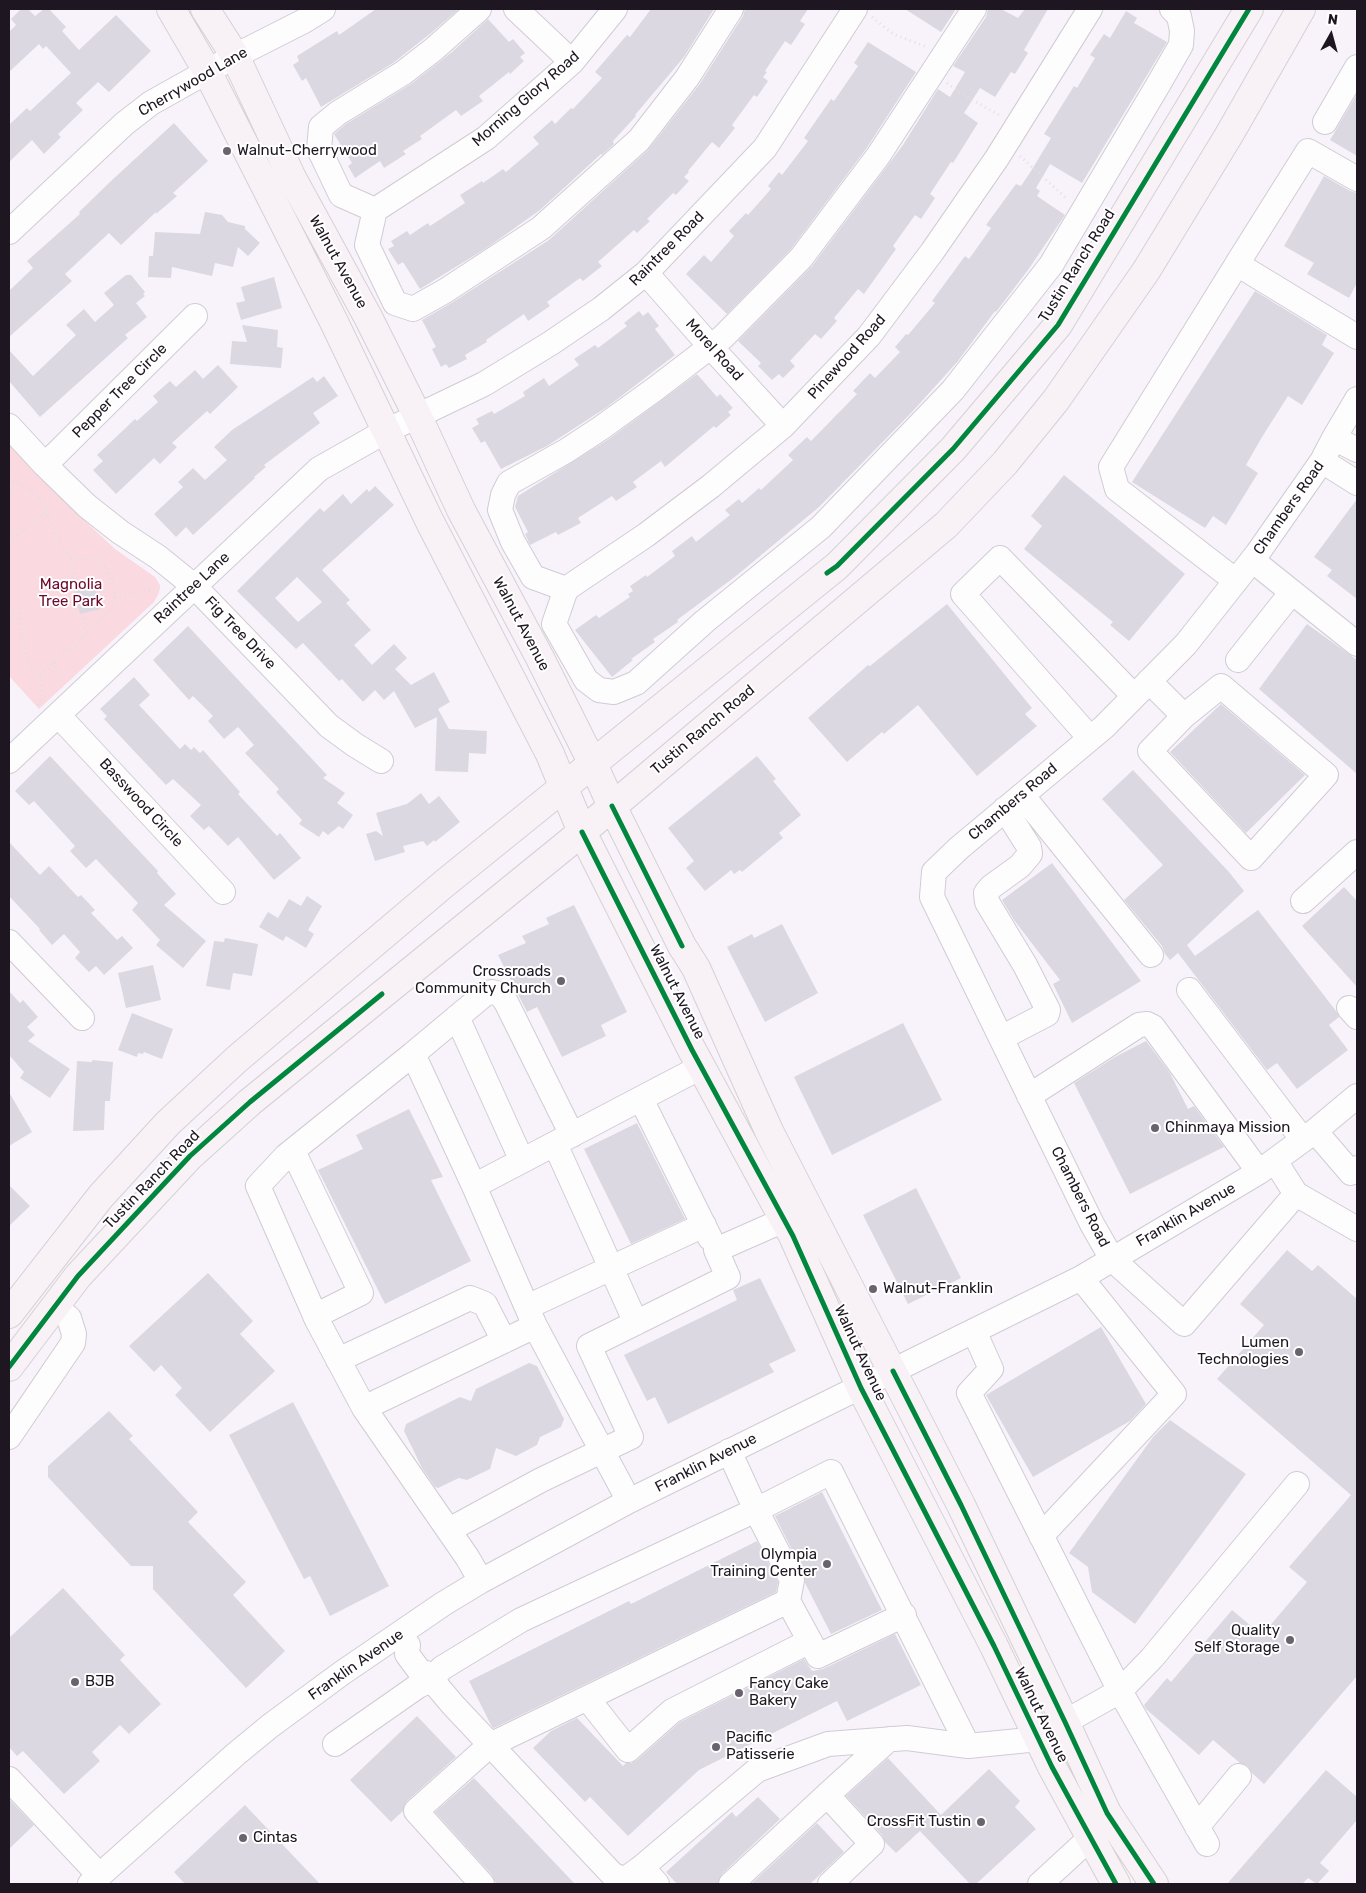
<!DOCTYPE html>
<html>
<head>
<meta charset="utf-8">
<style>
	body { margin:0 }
	#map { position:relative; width:1366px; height:1893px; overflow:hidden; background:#f8f3fa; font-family:Rubik,sans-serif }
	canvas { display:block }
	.frame { position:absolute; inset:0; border:10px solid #1e1621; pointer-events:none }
	.north { position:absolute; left:1306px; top:10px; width:50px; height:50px; -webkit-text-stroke:4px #fff; paint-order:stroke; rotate:7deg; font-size:14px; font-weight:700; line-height:20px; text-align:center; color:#1e1621 }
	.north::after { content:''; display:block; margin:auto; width:18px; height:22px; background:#1e1621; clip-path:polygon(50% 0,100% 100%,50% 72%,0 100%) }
</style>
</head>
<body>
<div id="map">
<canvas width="1366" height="1893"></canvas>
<div class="frame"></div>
<div class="north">N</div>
</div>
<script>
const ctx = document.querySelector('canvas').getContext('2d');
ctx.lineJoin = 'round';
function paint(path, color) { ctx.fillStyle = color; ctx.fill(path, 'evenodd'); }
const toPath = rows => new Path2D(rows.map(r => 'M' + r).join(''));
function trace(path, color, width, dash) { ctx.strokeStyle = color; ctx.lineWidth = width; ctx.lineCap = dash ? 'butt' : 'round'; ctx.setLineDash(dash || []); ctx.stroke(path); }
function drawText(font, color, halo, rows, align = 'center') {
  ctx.font = font + ' Rubik,sans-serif'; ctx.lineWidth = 4; ctx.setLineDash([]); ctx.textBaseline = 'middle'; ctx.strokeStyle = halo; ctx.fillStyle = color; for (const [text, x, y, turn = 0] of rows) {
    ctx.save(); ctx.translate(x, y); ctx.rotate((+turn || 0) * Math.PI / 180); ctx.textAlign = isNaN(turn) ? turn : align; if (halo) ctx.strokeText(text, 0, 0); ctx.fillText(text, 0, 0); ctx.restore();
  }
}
paint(toPath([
	[9,443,67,504,115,549,155,577,160,585,159,593,154,602,39,709,9,676]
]), '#fad9e0');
paint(toPath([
	[21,9,28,9,35,16,44,9,49,9,66,27,62,31,79,50,116,15,151,51,109,92,98,82,76,103,83,110,58,134,61,137,44,154,32,140,9,162,9,125,27,108,30,111,71,73,46,46,43,49,39,44,9,72,9,32,16,25,11,19],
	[376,9,459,9,431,33,393,63,321,107,306,78,302,81,293,65,299,61,297,56,337,31,339,35],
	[651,9,714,9,684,57,635,115,636,116,614,140,613,142,614,144,602,155,601,154,540,210,488,247,420,289,403,262,398,265,388,249,394,246,391,241,407,231,410,235,428,223,430,226,465,203,460,195,482,181,483,183,503,169,506,172,539,144,533,137,552,120,555,124,571,108,573,109,602,78,595,72,627,35,630,37],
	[745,9,808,9,800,21,805,24,791,45,785,41,765,71,767,72,763,77,768,81,757,97,754,95,732,125,735,128,719,148,712,142,688,171,689,172,684,177,689,181,676,195,673,193,647,219,650,221,637,233,634,230,598,262,602,266,583,281,580,278,547,302,550,306,528,321,524,314,486,340,487,342,465,355,467,359,449,368,446,364,441,367,432,349,436,347,422,320,453,302,549,240,648,150,699,85,743,16],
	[905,9,956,9,941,32],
	[988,9,1001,9,1018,18,1025,9,1048,9,1024,50,1028,53,1015,74,1011,72,995,97,980,88,964,113,978,123,953,163,951,162,930,194,935,198,921,219,915,215,893,246,896,249,864,294,858,289,834,318,837,321,821,339,815,334,790,361,795,366,783,378,779,374,772,380,758,366,761,363,738,341,812,266,903,145,938,89,950,97,965,72,953,66,986,17],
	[1126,11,1137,18,1134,23,1167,42,1082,183,1050,164,1036,188,1040,191,1037,196,1065,215,1028,270,996,312,995,311,958,361,912,412,819,507,736,576,677,620,678,622,653,639,655,642,631,659,633,660,612,677,575,630,596,615,599,618,630,597,628,594,633,591,630,586,646,575,647,577,675,556,672,551,692,536,696,542,730,515,725,510,739,499,742,503,759,488,761,490,793,460,788,455,807,437,811,441,857,394,853,391,870,373,875,378,900,352,895,347,906,334,908,335,935,303,932,301,965,256,969,259,991,228,986,225,1016,184,1021,186,1031,171,1051,138,1044,134,1074,86,1077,88,1095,58,1090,55,1104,34,1110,38],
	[488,19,509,42,513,39,525,53,520,57,524,61,510,74,509,72,479,96,483,101,461,116,456,110,420,136,422,139,403,151,406,154,384,168,380,161,355,178,348,166,352,163,334,134,346,124,411,84,452,52],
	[868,42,916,72,866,149,791,249,727,314,686,274,704,255,711,262,734,236,729,231,746,213,748,215,771,189,768,186,779,172,782,175,808,141,804,138,831,99,834,101,858,66,854,63],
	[1357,94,1357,156,1330,140],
	[174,123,208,161,173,193,177,196,156,214,156,212,121,245,109,233,65,274,72,281,9,337,9,291,33,268,27,261,80,214,79,212,111,181],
	[1324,176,1350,191,1357,193,1357,283,1349,298,1307,274,1314,263,1284,246],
	[205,212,222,215,228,222,245,226,245,229,260,243,248,256,238,247,233,267,215,263,212,276,172,267,171,278,148,277,149,256,153,256,155,232,200,234],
	[126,275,131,275,145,292,143,294,145,296,136,303,147,317,125,335,128,338,40,417,9,381,9,350,33,376,76,335,66,325,84,309,95,322,114,305,104,293],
	[274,277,282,308,241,320,236,303,245,301,241,287],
	[1255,291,1327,335,1322,345,1334,353,1302,405,1288,396,1262,437,1246,465,1258,473,1226,525,1213,516,1205,528,1132,482],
	[639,311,643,316,648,312,659,326,655,329,675,355,607,407,547,446,501,469,485,441,481,443,472,428,479,424,476,419,492,411,494,414,525,396,523,392,544,378,549,386,579,365,574,359,595,345,598,348,627,326,624,323],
	[242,325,278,330,277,347,283,348,281,368,230,364,232,341,247,342],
	[218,365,238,387,210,414,207,411,172,443,177,447,160,464,154,458,116,494,93,470,103,461,97,455,135,419,137,421,158,402,153,396,170,381,176,387,195,370,203,379],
	[697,374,717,397,720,394,733,408,728,412,731,415,716,428,714,426,665,467,661,461,633,482,637,487,616,501,612,496,578,518,581,523,558,535,556,532,530,545,525,534,528,532,515,507,518,496,609,439],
	[324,376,338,396,313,413,320,423,264,465,266,467,254,477,255,478,193,535,186,527,176,537,154,514,183,487,178,482,193,468,205,480,227,460,214,447,232,430,313,377,317,382],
	[1064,475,1185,574,1129,641,1110,625,1113,622,1024,549,1042,526,1031,516],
	[375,486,394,505,322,570,350,600,346,603,371,630,354,645,372,665,394,644,407,658,395,669,411,685,434,672,450,702,438,709,449,729,487,731,486,754,469,753,468,772,435,771,437,717,415,728,394,691,384,700,375,690,363,702,342,679,339,681,303,643,296,649,237,591,320,508,324,512,343,494,351,504,367,489,369,492],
	[297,577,322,602,298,622,275,598],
	[1357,499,1357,599,1327,576,1332,570,1314,557],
	[94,584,100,609,80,614,74,588],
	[947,604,1032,708,1025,714,1037,726,977,776,918,705,884,734,882,732,847,762,808,718,868,665,870,666],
	[1307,624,1357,660,1357,774,1259,689],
	[188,626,327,775,323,778,345,793,337,803,353,815,343,829,339,826,328,835,323,831,319,837,299,824,302,820,276,792,279,789,245,753,254,745,238,727,224,739,208,721,213,716,193,696,189,700,153,660],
	[134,677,150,695,139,705,180,749,185,744,191,750,194,747,200,753,203,750,240,792,238,794,277,836,280,833,301,858,274,880,238,837,228,846,209,826,204,830,190,816,201,805,173,779,166,785,104,719,107,716,100,709],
	[1221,704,1305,775,1246,833,1170,752],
	[50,756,158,871,157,873,176,894,164,905,206,941,183,968,156,945,160,940,132,910,138,903,96,859,86,868,70,851,75,846,34,801,29,805,15,791],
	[757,756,776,779,773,781,801,815,779,833,783,838,742,872,740,870,734,874,731,870,705,891,686,868,694,861,668,828],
	[1133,770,1229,872,1244,891,1187,945,1195,956,1258,910,1336,1011,1339,1017,1329,1025,1348,1050,1297,1089,1277,1063,1267,1070,1178,953,1170,960,1165,954,1162,946,1124,900,1163,865,1102,799],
	[421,793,429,804,439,796,460,822,435,842,434,840,427,846,423,841,403,846,405,852,375,861,366,834,376,831,383,836,376,813,407,804],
	[9,842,40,875,49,866,78,897,81,895,95,910,91,913,117,940,122,936,133,948,104,975,96,966,89,972,75,958,80,952,64,934,52,945,39,930,40,929,9,896],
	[1052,863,1141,981,1072,1023,1053,984,1060,980,1014,920,1002,900],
	[1344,887,1357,901,1357,987,1302,926],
	[307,896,322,906,308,930,314,934,306,948,286,936,283,941,259,927,268,912,278,918,289,899,301,906],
	[574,905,627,1012,601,1025,606,1036,562,1057,537,1007,527,1012,498,955,526,943,522,936,549,924,546,918],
	[782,924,818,993,765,1022,727,947,752,934,754,938],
	[225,938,258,944,252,976,233,973,230,990,206,986,214,941,224,942],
	[153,965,161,1000,126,1008,118,973],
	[9,991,20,1003,23,1000,38,1017,27,1027,35,1035,28,1041,70,1069,50,1098,20,1078,24,1072,9,1055],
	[132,1013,173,1029,162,1059,144,1052,143,1054,138,1053,137,1057,118,1050],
	[903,1023,942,1100,832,1155,794,1077],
	[1146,1041,1170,1073,1188,1109,1194,1106,1224,1147,1130,1194,1074,1083,1115,1057],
	[92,1060,113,1062,110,1101,105,1101,104,1130,73,1131,77,1061,92,1062],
	[9,1092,32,1132,9,1146],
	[409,1109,443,1177,431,1180,471,1261,385,1304,318,1170,363,1149,356,1135],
	[637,1123,685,1219,631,1244,584,1149],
	[9,1185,30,1206,9,1226],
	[916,1188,961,1278,908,1304,863,1215],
	[1287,1250,1312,1271,1318,1265,1357,1299,1357,1676,1264,1784,1252,1773,1248,1766,1240,1763,1213,1740,1199,1755,1146,1709,1144,1705,1167,1678,1171,1682,1232,1610,1262,1635,1307,1582,1289,1567,1351,1495,1217,1379,1264,1325,1240,1304],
	[208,1273,253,1321,240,1334,275,1371,210,1432,175,1395,182,1388,161,1365,154,1372,129,1346],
	[760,1278,796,1351,769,1364,774,1372,668,1424,655,1397,647,1401,624,1355,737,1300,733,1290],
	[1101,1327,1146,1404,1130,1421,1033,1477,986,1395],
	[529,1363,537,1366,564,1419,561,1427,540,1437,537,1445,516,1456,496,1448,490,1469,467,1480,459,1478,438,1488,435,1487,422,1468,404,1431,406,1424,460,1397,471,1401,476,1389],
	[293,1402,389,1586,330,1616,310,1576,304,1579,229,1435],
	[109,1411,133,1436,129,1439,198,1512,188,1522,246,1582,233,1595,285,1651,246,1688,153,1589,153,1566,131,1566,48,1477,48,1466],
	[1170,1420,1246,1474,1135,1624,1092,1592,1088,1567,1069,1553,1153,1437],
	[822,1492,882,1610,831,1634,805,1583,804,1574,775,1516],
	[757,1541,778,1582,776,1592,494,1728,492,1727,469,1681,629,1601,631,1604],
	[63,1588,125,1655,120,1660,161,1704,129,1734,120,1725,92,1752,100,1761,64,1794,23,1751,17,1756,9,1747,9,1638],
	[895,1634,921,1685,847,1721,837,1701,699,1770,628,1836,590,1797,585,1802,533,1748,551,1731,577,1718,623,1766,626,1763,631,1763,637,1760,680,1722,804,1659,812,1671,823,1669],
	[417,1716,456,1757,407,1801,403,1811,391,1822,350,1780],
	[888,1758,941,1815,989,1769,1020,1801,1015,1807,1036,1829,976,1884,970,1884,920,1831,896,1853,885,1842,882,1835,846,1796],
	[1326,1770,1357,1797,1357,1820,1320,1863,1329,1871,1317,1884,1308,1878,1302,1884,1227,1884],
	[474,1778,575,1884,498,1884,495,1882,492,1875,435,1812],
	[758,1797,780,1819,722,1874,718,1884,677,1884,666,1872,732,1812,736,1817],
	[9,1799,34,1825,9,1849],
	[245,1805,320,1884,185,1884,174,1872],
	[817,1823,844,1852,810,1884,751,1884]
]), '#dbd8e2');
const minor = toPath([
	[479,9,434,49,403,73,338,113,321,127,319,149,341,195,375,210,367,245,395,303,413,309,445,291,541,228,639,140,687,78,731,9],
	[516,9,572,62],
	[974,9,878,156,801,258,723,337,655,389,601,428,566,451,509,483,503,495,500,510,513,542,533,577,566,589,554,624,586,680,599,690,614,692,636,683,705,621,821,527,953,390,1051,265,1158,85,1181,45,1182,31,1179,16,1172,9],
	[1325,122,1357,67],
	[1357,179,1308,151,1237,264,1357,337],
	[375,210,486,138,572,62,615,9],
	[9,232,124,124,151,103,235,56,304,21,323,9],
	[646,273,710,346,783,426],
	[9,426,45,465,87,506,120,532,158,557,194,586,329,726,355,745,381,761],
	[1334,438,1357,450],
	[1322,461,1357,483],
	[45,465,195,316],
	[1252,560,1357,644],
	[1236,581,1117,489,1111,467,1237,264],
	[566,589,646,535,711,486,783,426,869,336,932,252,997,158,1090,9],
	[1238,660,1292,592],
	[1149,681,1184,716,1150,751,1251,858,1326,775,1221,686,1184,716],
	[58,715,223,892],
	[1090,738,963,594,1000,558,1134,696],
	[9,761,319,469,386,431,484,384,551,343,601,309,646,273,765,148,855,9],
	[1022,795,1151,955],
	[1303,901,1357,852],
	[9,942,82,1018],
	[1189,990,1303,1140],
	[1349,1008,1357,1017],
	[457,1017,522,1161],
	[1001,1038,1047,1014,1048,1010,1025,965,987,902,986,893,991,887,1020,866,1030,854,1029,847,1005,809],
	[413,1054,486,993,492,992,500,994,506,1002,572,1135],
	[1029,1096,1139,1025,1147,1024,1153,1027,1259,1172],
	[641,1099,710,1238],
	[1315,1131,1351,1173,1357,1168],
	[555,1144,636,1323],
	[293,1151,361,1293,315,1316],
	[1275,1161,1296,1194,1357,1229],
	[474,1186,701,1067],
	[1296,1194,1184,1324,1112,1259,1092,1224,932,897,934,872,959,848,1104,727,1186,644,1257,554,1322,461,1334,438,1357,399],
	[527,1307,704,1225],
	[338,1360,470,1298,485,1304,504,1341],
	[364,1408,317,1320,258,1186,286,1156,413,1054,474,1186,535,1326],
	[9,1437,73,1343,74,1334,69,1318,55,1307],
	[729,1451,756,1510,792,1580,788,1601],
	[449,1530,541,1480,631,1437,589,1346,728,1277,716,1250,784,1220],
	[1041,1536,1174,1394,1081,1278],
	[481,1581,467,1557,364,1408,535,1326,629,1501],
	[408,1645,407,1654,421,1673,426,1673,453,1705,612,1874,624,1880,642,1867,757,1770,828,1744,907,1738,968,1746,1039,1739,1065,1722,1120,1691,969,1393,991,1369,974,1331],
	[587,1698,628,1750,672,1711,810,1641],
	[335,1744,418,1686,431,1680,442,1668,521,1620,756,1510,831,1472,968,1746],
	[9,1779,100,1876],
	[1197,1827,1239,1776],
	[1207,1844,1120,1691,1152,1658,1297,1484],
	[642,1867,657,1884],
	[90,1884,236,1754,270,1726,342,1673,443,1604,481,1581,629,1501,1081,1278,1259,1172,1315,1131,1357,1096],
	[482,1884,416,1811,490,1745,788,1601,818,1656,904,1615],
	[731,1884,827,1795],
	[830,1884,872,1844,827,1795,889,1739],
	[1040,1884,1090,1838]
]);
const major = toPath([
	[171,9,207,71,334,322,430,522,550,754,582,832,692,1050,793,1236,861,1388,994,1646,1052,1767,1116,1884],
	[205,9,235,56,292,178,368,317,418,417,461,510,540,658,593,764,612,806,682,946,696,968,769,1131,961,1505,1065,1722,1107,1813,1154,1884],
	[9,1314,101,1196,168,1123,237,1059,445,883,837,566,953,449,1058,325,1249,9],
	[9,1367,78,1276,190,1156,250,1102,582,832,946,525,1005,463,1056,400,1146,271,1229,135,1301,9]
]);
trace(minor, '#d1cbd4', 26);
trace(major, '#d4d1d5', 30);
trace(toPath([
	[872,17,893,34,927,47],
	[947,83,960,93,1001,116],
	[1020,156,1067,199],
	[9,478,31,490,40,498,47,512],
	[9,541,47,512,61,544,71,558,96,560,108,568,114,588,115,599],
	[71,558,77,588],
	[9,610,19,614,28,664,31,671,42,674],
	[82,613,85,633],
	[53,662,62,684],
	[38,705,42,698,42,674,63,653,79,645,90,627,112,610,115,599,154,588,160,589]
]), '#e2e0e2', 3, [1, 4]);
trace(minor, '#fefdfe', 24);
trace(major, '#f8f2f7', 28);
trace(toPath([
	[827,573,837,566,953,449,1058,325,1249,9],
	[612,806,682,946],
	[582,832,692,1050,793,1236,861,1388,994,1646,1052,1767,1116,1884],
	[9,1367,78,1276,190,1156,250,1102,382,994],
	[893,1371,961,1505,1065,1722,1107,1813,1154,1884]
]), '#00873e', 5);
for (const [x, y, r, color] of [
	[227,151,5,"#6a636d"],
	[561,981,5,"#6a636d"],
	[1155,1128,5,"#6a636d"],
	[873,1289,5,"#6a636d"],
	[1299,1352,5,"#6a636d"],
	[827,1564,5,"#6a636d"],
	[1290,1640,5,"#6a636d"],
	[75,1682,5,"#6a636d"],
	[739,1693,5,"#6a636d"],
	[716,1747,5,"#6a636d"],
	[981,1822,5,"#6a636d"],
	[243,1838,5,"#6a636d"]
]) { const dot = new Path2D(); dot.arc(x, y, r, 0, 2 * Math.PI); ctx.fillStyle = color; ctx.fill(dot); trace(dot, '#fff', 2); }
drawText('15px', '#1e1621', '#fff', [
	["Cherrywood Lane",193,82,-30],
	["Morning Glory Road",526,99,-41],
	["Raintree Road",667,249,-45],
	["Walnut Avenue",338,262,61],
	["Tustin Ranch Road",1077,266,-58],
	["Morel Road",714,350,48],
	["Pinewood Road",847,357,-48],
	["Pepper Tree Circle",120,391,-45],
	["Chambers Road",1289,508,-55],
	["Raintree Lane",192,588,-43],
	["Walnut Avenue",521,624,62],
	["Fig Tree Drive",240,633,46],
	["Tustin Ranch Road",703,730,-40],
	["Chambers Road",1013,802,-40],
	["Basswood Circle",141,803,47],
	["Walnut Avenue",677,992,63],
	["Tustin Ranch Road",152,1180,-46],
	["Chambers Road",1080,1197,63],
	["Franklin Avenue",1186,1215,-30],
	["Walnut Avenue",860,1353,65],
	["Franklin Avenue",706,1463,-27],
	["Franklin Avenue",356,1665,-35],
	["Walnut Avenue",1041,1715,64]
]);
drawText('15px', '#1e1621', '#fff', [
	["Walnut-Cherrywood",237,151],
	["Crossroads",551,972,"right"],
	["Community Church",551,989,"right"],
	["Chinmaya Mission",1165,1128],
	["Walnut-Franklin",883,1289],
	["Lumen",1289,1343,"right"],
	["Technologies",1289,1360,"right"],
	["Olympia",817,1555,"right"],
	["Training Center",817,1572,"right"],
	["Quality",1280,1631,"right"],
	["Self Storage",1280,1648,"right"],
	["BJB",85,1682],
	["Fancy Cake",749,1684],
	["Bakery",749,1701],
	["Pacific",726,1738],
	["Patisserie",726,1755],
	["CrossFit Tustin",971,1822,"right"],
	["Cintas",253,1838]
], 'left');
drawText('15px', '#6d082a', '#fff', [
	["Magnolia",71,585],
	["Tree Park",71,602]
]);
</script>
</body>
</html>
